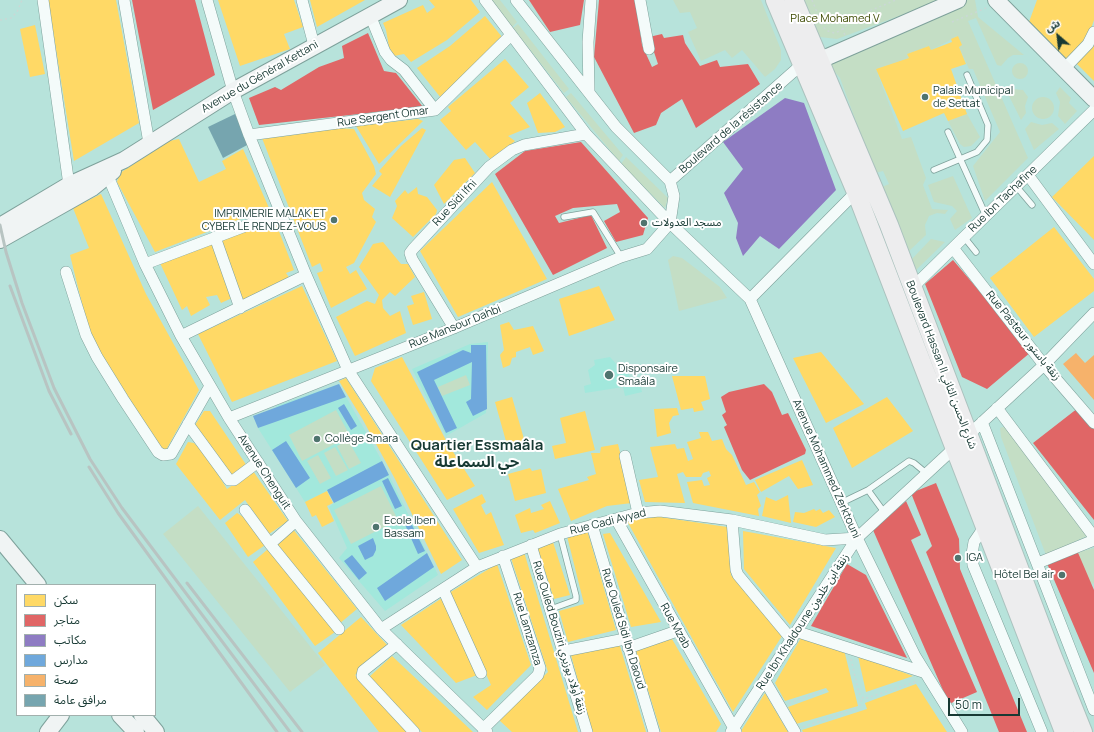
<!DOCTYPE html>
<html>
<head>
<meta charset="utf-8">
<style>
	body { margin:0 }
	#map { position:relative; width:1094px; height:732px; overflow:hidden; background:#b7e3db; font-family:Manrope,"Noto Sans Arabic",sans-serif }
	canvas { display:block }
	.legend { position:absolute; left:16px; top:584px; width:140px; height:132px; box-sizing:border-box; background:#fff; border:1px solid #a2b0ad; margin:0; padding:5px 7px; list-style:none; font-size:12px; color:#173933 }
	.legend li { display:flex; align-items:center; gap:8px; height:20px }
	.legend b { width:20px; border:1px solid #a2b0ad }
	.north { position:absolute; left:1038px; top:16px; width:40px; height:40px; -webkit-text-stroke:3px #fff; paint-order:stroke; rotate:332deg; font-size:11px; font-weight:700; line-height:16px; text-align:center; color:#173933 }
	.north::after { content:''; display:block; margin:auto; width:14px; height:18px; background:#173933; clip-path:polygon(50% 0,100% 100%,50% 72%,0 100%) }
	.scale { position:absolute; left:948px; top:698px; width:72px; height:18px; box-sizing:border-box; border:2px solid #173933; border-top:0; padding-left:5px; font-size:12px; line-height:14px; white-space:nowrap; color:#173933; -webkit-text-stroke:3px #fff; paint-order:stroke }
</style>
</head>
<body>
<div id="map">
<canvas width="1094" height="732"></canvas>
<ul class="legend">
<li><b style="height:11px;background:#ffd966"></b>سكن</li>
<li><b style="height:11px;background:#e06666"></b>متاجر</li>
<li><b style="height:11px;background:#8e7cc3"></b>مكاتب</li>
<li><b style="height:11px;background:#6fa8dc"></b>مدارس</li>
<li><b style="height:11px;background:#f6b26b"></b>صحة</li>
<li><b style="height:11px;background:#76a5af"></b>مرافق عامة</li>
</ul>
<div class="north">ش</div>
<div class="scale">50 m</div>
</div>
<script>
const ctx = document.querySelector('canvas').getContext('2d');
ctx.lineJoin = 'round';
function paint(path, color) { ctx.fillStyle = color; ctx.fill(path, 'evenodd'); }
const toPath = rows => new Path2D(rows.map(r => 'M' + r).join(''));
function trace(path, color, width, dash) { ctx.strokeStyle = color; ctx.lineWidth = width; ctx.lineCap = dash ? 'butt' : 'round'; ctx.setLineDash(dash || []); ctx.stroke(path); }
function drawText(font, color, halo, rows, align = 'center') {
  ctx.font = font + ' Manrope,"Noto Sans Arabic",sans-serif'; ctx.lineWidth = 4; ctx.setLineDash([]); ctx.textBaseline = 'middle'; ctx.strokeStyle = halo; ctx.fillStyle = color; for (const [text, x, y, turn = 0] of rows) {
    ctx.save(); ctx.translate(x, y); ctx.rotate((+turn || 0) * Math.PI / 180); ctx.textAlign = isNaN(turn) ? turn : align; if (halo) ctx.strokeText(text, 0, 0); ctx.fillText(text, 0, 0); ctx.restore();
  }
}
paint(toPath([
	[488,342,486,413,446,436,412,369,470,344],
	[610,357,619,367,628,366,630,381,639,381,642,392,625,396,623,387,585,393,584,386,591,384,588,370,595,365,594,360],
	[339,384,382,461,438,575,385,611,339,558,347,548,329,507,334,503,327,491,305,502,258,428,281,419,276,406]
]), '#a2e8dc');
paint(toPath([
	[491,0,500,0,517,22,512,27],
	[673,0,761,0,781,50,781,60,775,69,765,77,742,50,732,58,725,50,701,61,688,32,697,28,690,12,680,13],
	[798,0,942,0,837,39,820,37,812,33],
	[968,0,975,0,978,17,1024,55,1013,55,1008,58,1001,66,997,65,976,18,968,21,1028,158,985,201,973,166,1000,132,973,69,969,69,959,47,958,36,931,50,929,46,907,54,909,58,876,69,902,139,911,137,926,178,923,185,932,209,948,210,945,214,937,213,929,216,925,225,926,235,908,252,882,187,889,184,883,171,875,173,840,78,827,63],
	[518,24,569,89,564,93,513,28],
	'1012 71a8 8 0 1 1 16 0a8 8 0 1 1-16 0Z',
	[1060,87,1071,98,1069,103,1077,111,1065,124,1058,116,1060,102,1056,93],
	[1011,89,1023,90,1028,97,1025,106,1026,113,1021,120,1009,96],
	[571,93,623,155,619,161,566,97],
	'1032 108a11 11 0 1 1 22 0a11 11 0 1 1-22 0Z',
	[967,114,980,137,971,146,964,147,960,144,948,121],
	[1031,122,1042,125,1052,123,1059,129,1034,150,1025,129],
	[626,157,668,198,665,208,621,164],
	[953,176,972,218,955,230,950,219,957,211,952,206,934,202,928,185],
	[931,239,945,242,915,271,911,260],
	[673,256,682,258,720,287,727,298,679,311,668,260],
	[466,375,470,385,442,396,438,387],
	[336,410,350,436,302,461,289,435],
	[1006,426,1089,535,1046,555,1001,437,1000,428],
	[348,440,361,463,349,469,337,446],
	[335,447,348,470,336,476,324,453],
	[318,455,331,478,320,484,307,461],
	[381,486,398,520,351,544,334,510],
	[198,506,325,665,290,692,163,534],
	[1094,548,1094,583,1091,584,1077,558,1079,552]
]), '#c4dec5');
paint(toPath([
	[48,0,116,0,139,123,74,161],
	[218,0,294,0,303,27,284,34,290,49,240,66],
	[310,0,365,0,317,27],
	[429,0,471,0,480,12,447,40,411,62,404,54,394,56,389,47,386,30,383,23,423,5,427,13,435,7],
	[1037,0,1094,0,1094,20,1087,40,1068,61,1029,22],
	[485,16,502,37,441,98,417,68,450,46],
	[35,25,45,74,30,77,20,29],
	[958,36,962,45,959,47,966,64,951,69,967,114,948,121,944,113,903,131,876,69,909,58,907,54,929,46,931,50,952,42,951,39],
	[1094,45,1094,81,1076,63],
	[505,59,529,87,510,103,530,127,508,136,515,141,492,161,475,142,466,150,440,120,451,111,448,107],
	[540,93,565,127,555,132,538,133,527,103],
	[418,119,423,121,379,164,356,126],
	[335,128,354,129,374,166,376,174,362,193,364,200,375,209,372,217,376,222,354,263,346,267,350,274,356,270,367,289,331,308,317,273,323,271,320,263,312,267,262,138,286,136],
	[422,128,426,130,390,197,372,186,382,174,379,171,401,146],
	[179,139,199,182,226,169,222,161,243,149,269,208,155,252,117,182,120,173,169,141],
	[1094,156,1094,240,1052,197],
	[465,158,475,173,444,204,434,185,454,160],
	[492,182,547,279,458,317,420,251],
	[417,187,418,194,427,197,437,210,436,214,413,237,392,218,397,206,395,201,405,190,408,194],
	[101,194,146,294,199,390,165,452,145,428,91,340,70,255,89,248,73,208],
	[275,221,294,270,286,273,290,279,243,300,221,240],
	[1054,227,1094,279,1094,291,1034,337,990,278],
	[383,242,401,264,408,264,415,277,395,296,390,292,382,300,383,308,390,316,400,311,406,333,355,356,336,317,367,301,375,304,379,295,359,267,373,244],
	[211,243,232,298,221,303,217,295,206,297,210,305,191,316,187,306,182,310,160,263],
	[302,286,337,361,232,402,198,334],
	[599,286,615,320,569,336,559,299],
	[424,292,432,319,413,325,407,306,414,304,411,296],
	[509,322,514,330,533,326,544,351,533,355,530,347,516,352,516,357,512,358,510,365,503,368,500,355,504,350,500,325],
	[821,352,864,404,826,423,793,358],
	[402,357,448,444,475,486,447,500,371,381,375,368],
	[672,376,705,376,710,399,701,402,704,410,694,412,693,408,681,410],
	[346,378,462,560,441,574,395,479,363,420,339,381],
	[512,397,526,446,509,452,495,402],
	[887,397,913,431,852,468,833,428],
	[677,408,679,415,673,416,669,423,671,433,657,437,654,409],
	[204,411,210,411,247,466,231,478,195,425],
	[585,411,595,450,555,459,552,446,566,443,560,418],
	[699,432,708,432,712,441,722,439,726,449,732,455,746,485,754,482,760,492,757,495,761,506,758,509,759,516,693,503,687,482,702,480,704,486,710,485,707,478,711,476,709,471,703,473,701,477,686,477,683,472,677,474,685,503,645,502,639,480,658,477,650,447,675,444,677,449,684,448,688,461,693,459,687,442,701,438],
	[188,442,194,443,205,454,227,489,253,471,288,521,269,534,245,500,220,520,176,464],
	[618,444,632,503,607,506,571,521,558,489,589,480,587,477,596,474,591,453,600,453,601,447],
	[802,460,813,485,798,489,789,476,761,492,755,480],
	[530,468,532,471,541,469,546,493,515,501,508,474],
	[327,491,333,503,327,506,334,521,322,527,316,515,312,517,305,502],
	[482,494,486,502,481,505,486,515,491,512,504,545,479,553,453,509],
	[788,495,791,523,762,516,766,497,776,501],
	[550,501,560,523,535,533,533,530,521,533,515,515,530,508,531,513,544,509,541,505],
	[814,509,816,511,820,509,823,513,829,510,835,517,816,527,793,522,795,512,804,513],
	[237,513,245,518,265,545,248,557,225,523],
	[647,515,727,527,731,575,782,636,733,712,627,521],
	[292,528,357,609,339,624,276,545],
	[587,530,616,630,568,642,559,611,584,604,567,536],
	[743,531,836,548,790,625,744,569],
	[610,533,661,622,631,627,603,534],
	[553,542,570,595,554,599,537,547],
	[268,549,335,632,315,646,253,562],
	[524,552,578,732,512,732,499,720,548,672,511,558],
	[497,564,531,665,487,710,473,697,491,685,449,593],
	[442,598,477,675,456,683,401,625],
	[361,617,388,646,355,675,410,732,379,732,318,653],
	[802,636,844,650,858,706,796,724,788,707,829,692,826,688,785,701,775,683],
	[672,639,721,724,716,732,661,732,635,648],
	[619,643,646,732,592,732,571,655],
	[392,656,473,732,422,732,368,678],
	[858,656,913,676,866,692],
	[916,684,947,732,803,732,802,730,867,709,865,703],
	[765,693,788,732,741,732,741,731]
]), '#ffd966');
paint(toPath([
	[132,0,195,0,215,75,153,110],
	[529,0,584,0,580,25,550,32],
	[599,0,636,0,642,45,652,67,658,64,649,37,662,34,664,38,683,35,685,43,700,66,717,60,720,67,748,64,760,84,696,128,682,99,661,113,656,125,634,133,594,57],
	[368,33,384,71,396,73,423,107,259,125,249,98,275,87,281,90,319,67,344,58,342,46],
	[581,142,648,218,643,235,616,242,604,221,620,212,617,204,573,208,555,216,559,223,591,215,607,248,553,275,495,174,525,151],
	[953,260,1031,352,987,389,962,377,925,284],
	[764,384,772,392,782,415,788,413,806,450,805,454,750,480,742,470,724,427,727,425,722,415,726,412,721,397,729,392],
	[1078,408,1094,428,1094,520,1033,443],
	[936,483,959,539,960,569,1027,732,999,732,926,552,932,546,911,493],
	[906,501,921,535,911,540,977,692,949,704,873,530],
	[1076,548,1094,590,1094,673,1046,561],
	[847,564,866,575,907,658,811,626]
]), '#e06666');
paint(toPath([
	[785,98,804,103,836,190,779,249,760,236,743,256,736,238,738,223,724,193,743,169,723,142]
]), '#8e7cc3');
paint(toPath([
	[471,345,486,345,487,409,473,416,466,402,471,399,472,362,434,380,457,428,446,433,417,372,463,350,471,353],
	[339,384,346,397,258,428,253,416],
	[344,404,357,426,351,430,338,408],
	[286,441,310,478,296,488,272,450],
	[382,461,389,475,334,503,327,490],
	[388,478,402,506,395,509,382,481],
	[408,517,425,551,418,554,403,520],
	[373,538,376,546,376,550,373,556,365,560,358,546],
	[427,553,434,567,385,601,377,588],
	[352,555,367,573,359,580,344,561]
]), '#6fa8dc');
paint(toPath([
	[1076,353,1085,363,1094,355,1094,400,1063,364]
]), '#f6b26b');
paint(toPath([
	[235,114,249,144,223,158,208,127]
]), '#76a5af');
const lane = toPath([
	[948,132,986,216],
	[934,170,977,152,987,140,988,125,967,75],
	[1016,186,1032,205],
	[564,217,593,212,621,257],
	[964,237,976,252],
	[868,490,884,512],
	[841,503,868,490,909,461,914,463,926,473],
	[551,609,576,600,576,596,560,534]
]);
const street = toPath([
	[43,0,69,185],
	[124,0,149,143],
	[207,0,233,91,249,135,306,275,348,370,477,567],
	[302,0,314,45],
	[485,0,586,134,670,223,750,299,857,538,915,656,962,732],
	[516,0,616,127,670,181],
	[640,0,649,49],
	[370,15,385,52,391,60,404,70,435,110],
	[1064,69,1088,44,1094,32],
	[589,92,588,42,591,0],
	[249,135,435,110,511,35],
	[105,169,145,264,181,336,229,418,296,521,381,629,487,732],
	[1028,175,1094,264],
	[670,223,674,196,670,181,801,65],
	[215,237,240,308],
	[953,248,1044,365,1094,423],
	[145,264,280,213],
	[66,272,86,335,97,357,123,399,158,452,163,455,171,454,210,386],
	[912,288,1094,110],
	[750,299,856,192],
	[454,328,412,259,410,253,413,249,489,167,512,150,524,145,586,134],
	[181,336,306,275],
	[997,408,1094,537],
	[229,418,454,328,621,257,647,249,670,223],
	[982,422,1094,710],
	[188,424,229,480,234,480,258,462],
	[625,456,638,513],
	[245,510,270,544,339,629],
	[616,519,736,732],
	[732,520,736,570,738,575,792,640],
	[592,525,654,732],
	[985,526,974,542,972,554,973,565,1042,732],
	[270,544,296,521],
	[531,545,587,732],
	[1038,563,1094,540],
	[443,589,481,673],
	[381,629,477,567,560,534,638,513,660,511,732,520,825,540,857,538],
	[798,632,923,672],
	[397,644,363,671,362,676,414,732],
	[628,648,677,631],
	[564,651,625,639],
	[765,681,795,732],
	[483,729,538,675,540,668,503,556],
	[731,732,857,538,1044,365,1094,313]
]);
const secondary = toPath([
	[996,0,1094,99],
	[808,61,817,57,825,58,958,0],
	[0,226,69,185,124,160,233,91,399,0],
	[0,240,92,188,113,171],
	[0,539,38,585],
	[120,715,136,732],
	[142,715,156,732],
	[48,732,61,715]
]);
const primary = toPath([
	[775,0,856,192,1064,732],
	[794,0,889,225,1052,655,1083,732]
]);
trace(lane, '#7ea19b', 7);
trace(street, '#7ea19b', 12);
trace(secondary, '#7ea19b', 18);
trace(primary, '#abc2be', 20);
trace(toPath([
	[812,0,823,27,828,31,834,33,840,31,857,16,896,0],
	[0,20,11,18,17,12,22,0],
	[952,22,986,8],
	[843,28,845,36],
	[851,659,859,693,864,699,918,681],
	[789,703,823,691],
	[803,727,854,709,860,705,862,698]
]), '#cad8d5', 1.5, [2, 3]);
trace(lane, '#f4fbfa', 5.5);
trace(street, '#f4fbfa', 11);
trace(secondary, '#f0f4f4', 16);
trace(primary, '#ededee', 18);
trace(toPath([
	[0,225,6,252,22,303,54,388,90,459,122,508,290,732],
	[10,286,49,391,71,434],
	[89,467,118,513,277,732],
	[187,583,302,732]
]), '#b8c4c2', 3);
for (const [x, y, r, color] of [
	[925,97,4,"#4f746e"],
	[334,220,4,"#4f746e"],
	[644,223,4,"#4f746e"],
	[609,375,5,"#4f746e"],
	[317,439,4,"#4f746e"],
	[376,527,4,"#4f746e"],
	[958,558,4,"#4f746e"],
	[1062,575,4,"#4f746e"]
]) { const dot = new Path2D(); dot.arc(x, y, r, 0, 2 * Math.PI); ctx.fillStyle = color; ctx.fill(dot); trace(dot, '#fff', 1.5); }
drawText('11px', '#3d4a00', '#fff', [
	["Place Mohamed V",835,19]
]);
drawText('11px', '#173933', '#fff', [
	["Avenue du Général Kettani",260,77,-30],
	["Rue Sergent Omar",383,117,-8],
	["Boulevard de la résistance",731,128,-41],
	["Rue Ibn Tachafine",1003,199,-44],
	["Rue Sidi Ifni",455,203,-47],
	["Rue Mansour Dahbi",455,327,-22],
	["Rue Pasteur زنقة باستور",1023,336,51],
	["Boulevard Hassan II شارع الحسن الثاني",941,365,69],
	["Avenue Mohammed Zerktouni",826,469,66],
	["Avenue Chenguit",264,472,57],
	["Rue Cadi Ayyad",608,522,-14],
	["Rue Ibn Khaldoune زنقة ابن خلدون",803,622,-57],
	["Rue Mzab",675,626,61],
	["Rue Lamzamza",527,629,73],
	["Rue Ouled Sidi Ibn Daoud",623,629,73],
	["Rue Ouled Bouziri زنقة أولاد بوزيري",559,638,73]
]);
drawText('11px', '#173933', '#fff', [
	["Palais Municipal",933,91],
	["de Settat",933,104],
	["IMPRIMERIE MALAK ET",326,214,"right"],
	["CYBER LE RENDEZ-VOUS",326,227,"right"],
	["مسجد العدولات",652,223],
	["Disponsaire",618,369],
	["Smaâla",618,382],
	["Collège Smara",325,439],
	["Ecole Iben",384,521],
	["Bassam",384,534],
	["IGA",966,558],
	["Hôtel Bel air",1054,575,"right"]
], 'left');
drawText('bold 15px', '#173933', '#fff', [
	["Quartier Essmaâla",477,446],
	["حي السماعلة",477,463]
]);
</script>
</body>
</html>
